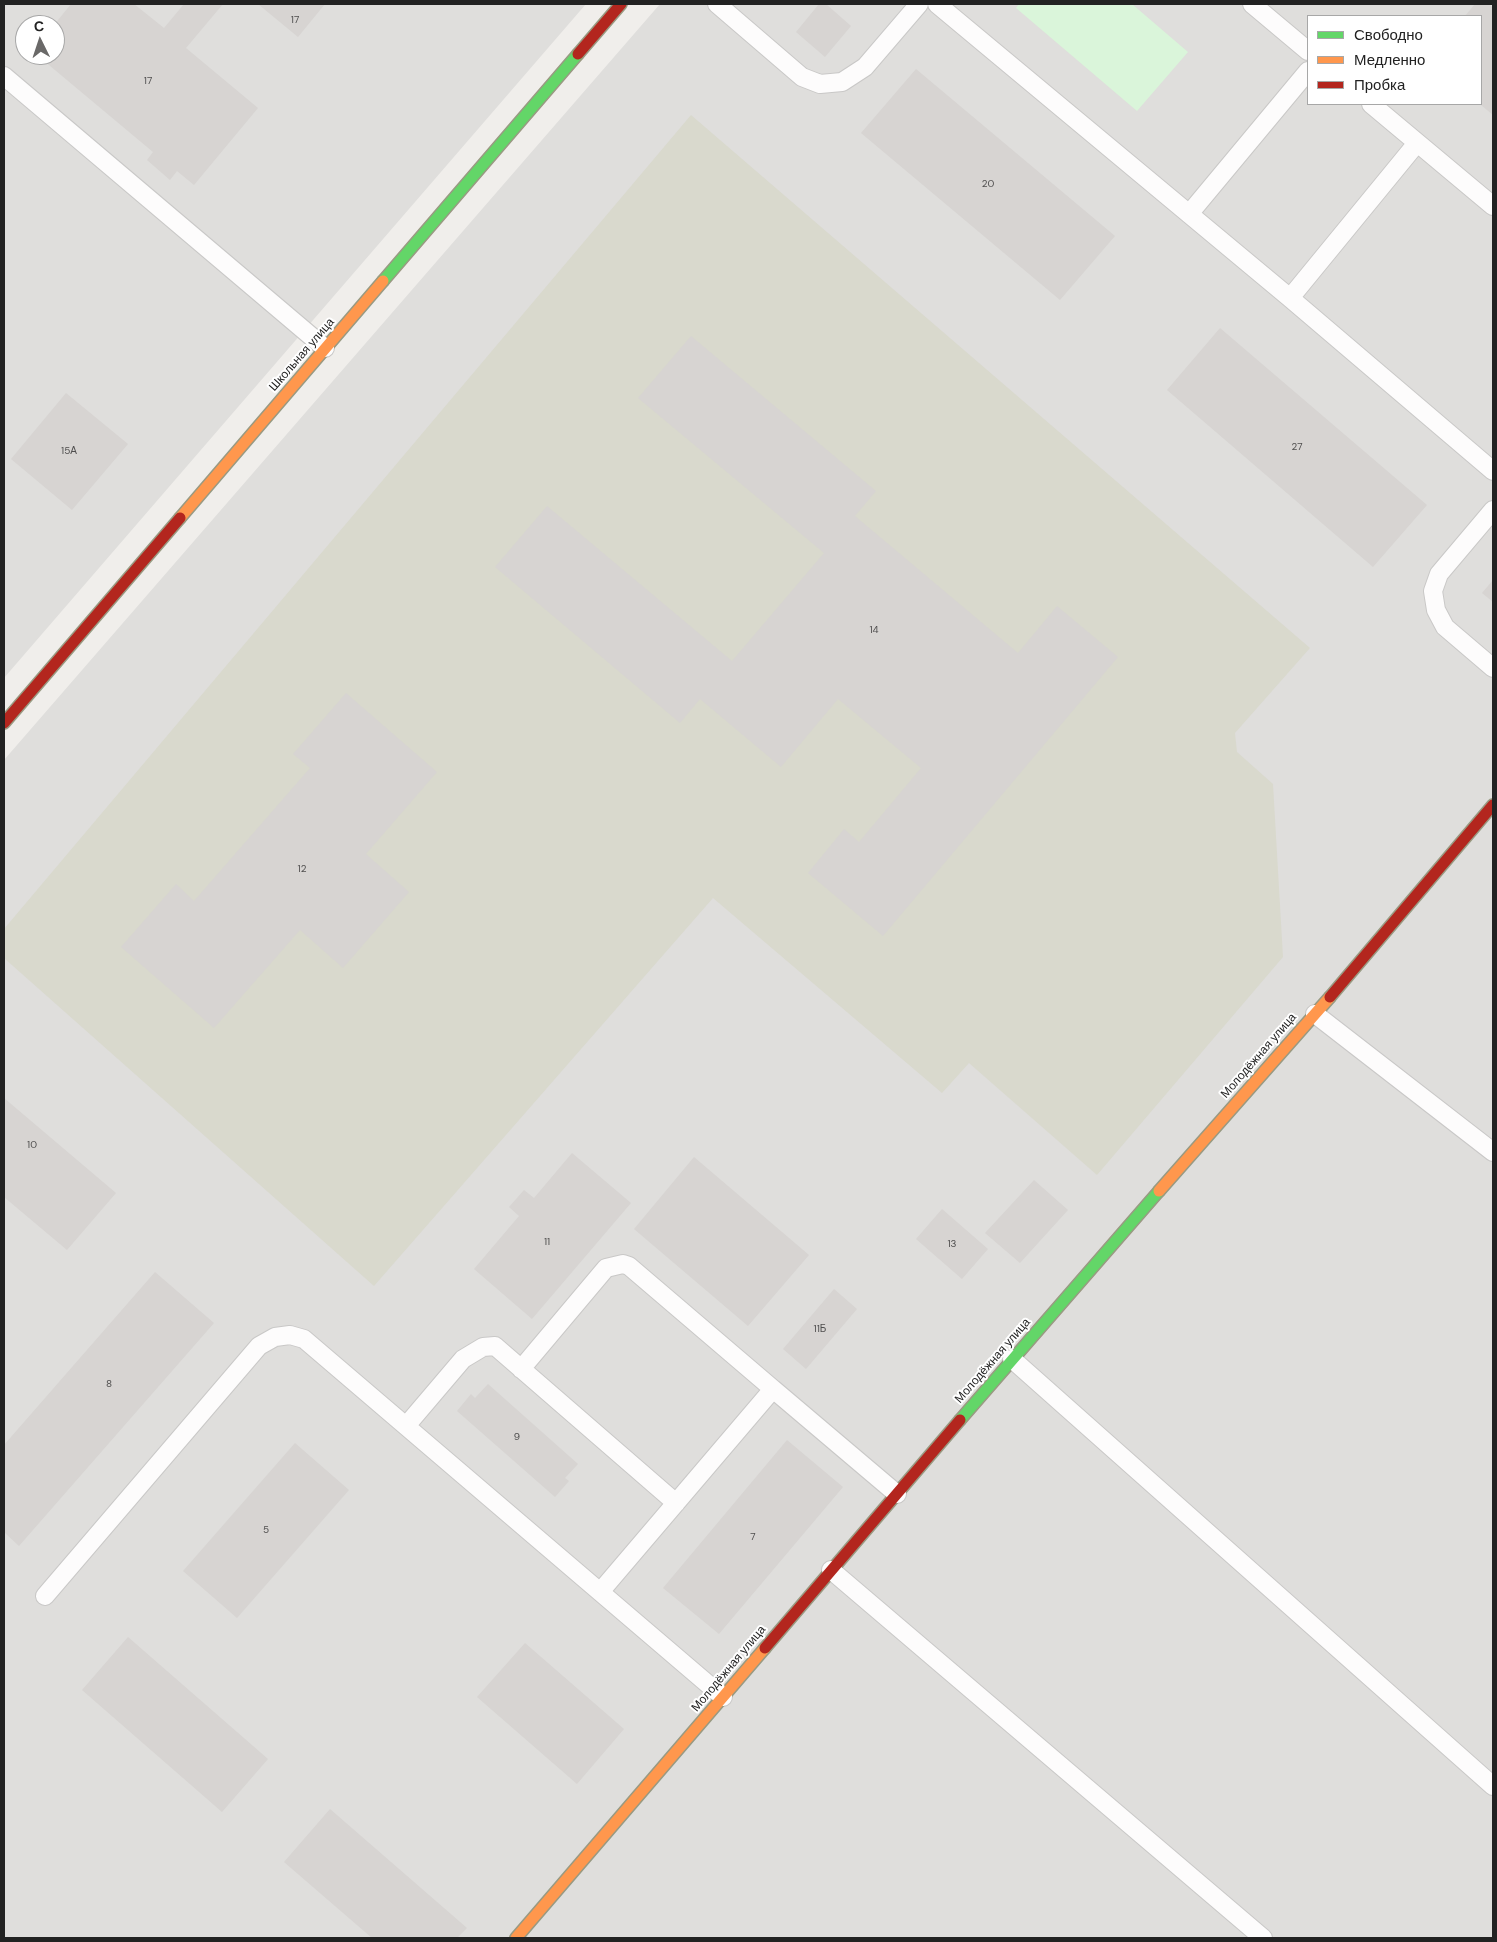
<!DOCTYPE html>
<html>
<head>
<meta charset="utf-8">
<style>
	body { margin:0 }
	#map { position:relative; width:1497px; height:1942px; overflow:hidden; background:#f0eeeb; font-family:"DM Sans",sans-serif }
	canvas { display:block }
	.frame { position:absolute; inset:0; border:5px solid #222; pointer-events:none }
	.legend { position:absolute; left:1307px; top:15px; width:175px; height:90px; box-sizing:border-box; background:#fff; border:1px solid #a7a7a7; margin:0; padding:6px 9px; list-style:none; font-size:15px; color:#222 }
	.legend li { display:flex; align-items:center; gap:10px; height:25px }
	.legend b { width:25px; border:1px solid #a7a7a7 }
	.north { position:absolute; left:15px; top:15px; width:50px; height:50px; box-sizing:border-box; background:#fff; border:1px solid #a7a7a7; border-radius:50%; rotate:356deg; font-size:14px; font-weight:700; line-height:20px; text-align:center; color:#222 }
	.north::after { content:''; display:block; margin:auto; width:18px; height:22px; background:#6a6968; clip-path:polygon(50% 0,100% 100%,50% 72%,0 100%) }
</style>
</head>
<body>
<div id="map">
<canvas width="1497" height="1942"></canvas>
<div class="frame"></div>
<ul class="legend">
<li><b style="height:6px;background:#63d668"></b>Свободно</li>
<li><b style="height:6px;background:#ff974d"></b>Медленно</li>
<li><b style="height:6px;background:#b3261e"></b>Пробка</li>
</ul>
<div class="north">С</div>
</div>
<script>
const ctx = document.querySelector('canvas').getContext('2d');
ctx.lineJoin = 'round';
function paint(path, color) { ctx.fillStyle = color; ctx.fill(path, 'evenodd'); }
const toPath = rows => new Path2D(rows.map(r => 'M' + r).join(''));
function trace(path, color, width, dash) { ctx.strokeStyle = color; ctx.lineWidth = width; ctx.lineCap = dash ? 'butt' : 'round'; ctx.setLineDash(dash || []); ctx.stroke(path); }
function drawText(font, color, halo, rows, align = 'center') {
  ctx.font = font + ' "DM Sans",sans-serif'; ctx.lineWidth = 4; ctx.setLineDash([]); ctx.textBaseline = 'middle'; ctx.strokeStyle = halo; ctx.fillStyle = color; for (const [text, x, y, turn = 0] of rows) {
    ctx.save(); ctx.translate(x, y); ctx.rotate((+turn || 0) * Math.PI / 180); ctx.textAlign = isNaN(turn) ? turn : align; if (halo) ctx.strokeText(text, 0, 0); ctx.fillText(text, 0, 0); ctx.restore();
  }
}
paint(toPath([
	[4,4,586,4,4,678],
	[25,25,55,25,55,55,25,55],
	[660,4,1493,4,1493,1938,4,1938,4,760],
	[1308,16,1481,16,1481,104,1308,104]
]), '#dfdedc');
paint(toPath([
	[691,115,1310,648,1235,733,1237,752,1273,784,1283,957,1097,1175,969,1063,942,1093,713,898,374,1286,4,958,4,929]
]), '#d9d9cd');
paint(toPath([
	[1019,4,1132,4,1188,52,1137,111,1016,8]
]), '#daf5da');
paint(toPath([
	[71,4,134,4,164,28,184,4,223,4,186,48,258,108,194,185,177,171,170,180,147,160,153,152,37,55,55,55,54,25],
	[258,4,325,4,298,37],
	[819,4,826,4,851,26,825,57,796,32],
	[1475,4,1489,4,1493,8,1493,115,1481,105,1481,16,1465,16],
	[916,69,1115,236,1060,300,861,133],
	[1220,328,1427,505,1373,567,1167,390],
	[691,336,876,491,855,516,1018,653,1057,606,1118,657,883,936,808,873,844,829,859,842,921,768,838,699,781,767,700,699,680,723,495,567,547,506,732,661,824,553,638,398],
	[66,393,128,444,72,510,11,459],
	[1493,580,1493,602,1482,593],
	[346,693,437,772,366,854,409,892,343,968,300,930,214,1028,121,947,176,884,194,901,310,768,293,754],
	[4,1098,116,1193,67,1250,4,1197],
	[572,1153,631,1203,532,1319,474,1269,519,1216,509,1207,524,1190,534,1198],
	[694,1157,809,1255,748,1326,634,1229],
	[1034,1180,1068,1210,1020,1263,985,1233],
	[942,1209,988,1249,962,1279,916,1239],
	[155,1272,214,1323,19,1546,4,1532,4,1445],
	[834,1289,857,1309,806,1369,783,1349],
	[488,1384,578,1464,565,1478,569,1481,555,1497,457,1411,471,1394,475,1398],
	[787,1440,843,1487,719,1634,663,1588],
	[295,1443,349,1490,237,1618,183,1571],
	[128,1637,268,1759,222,1812,82,1690],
	[525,1643,624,1729,577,1784,477,1697],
	[330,1809,467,1928,457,1938,372,1938,284,1862]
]), '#d7d4d2');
const lane = toPath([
	[717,4,802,77,820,84,842,82,865,67,919,4],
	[937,4,1290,298,1493,471],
	[1252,4,1308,51],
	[4,76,325,348],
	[1371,104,1493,206],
	[1189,214,1308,71],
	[1290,298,1417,143],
	[1493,510,1439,574,1433,591,1436,610,1445,627,1493,668],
	[1315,1014,1493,1152],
	[1012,1359,1493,1786],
	[521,1369,606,1268,623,1264,629,1266,773,1389],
	[406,1426,463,1359,483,1347,495,1346,676,1503],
	[831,1570,1263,1938],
	[600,1592,773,1389,897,1494],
	[45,1596,259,1346,275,1337,290,1335,304,1339,723,1697]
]);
const fast = toPath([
	[383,281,578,54],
	[960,1420,1159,1191]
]);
const slow = toPath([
	[180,518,383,281],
	[1159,1191,1330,997],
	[516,1938,765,1648]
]);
const jam = toPath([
	[578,54,621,4],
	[4,723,180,518],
	[1330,997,1493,805],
	[765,1648,960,1420]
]);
trace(lane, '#c9c8c7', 20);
trace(fast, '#999a82', 14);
trace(slow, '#999a82', 14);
trace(jam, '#999a82', 14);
trace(lane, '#fdfcfc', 18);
trace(fast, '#63d668', 11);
trace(slow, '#ff974d', 11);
trace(jam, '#b3261e', 11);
drawText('10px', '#4f4e4e', null, [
	["17",295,20],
	["17",148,81],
	["20",988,184],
	["27",1297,447],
	["15А",69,451],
	["14",874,630],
	["12",302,869],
	["10",32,1145],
	["11",547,1242],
	["13",952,1244],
	["11Б",820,1329],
	["8",109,1384],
	["9",517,1437],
	["5",266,1530],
	["7",753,1537]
]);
drawText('12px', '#222', '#fff', [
	["Школьная улица",302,355,-49],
	["Молодёжная улица",1259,1056,-49],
	["Молодёжная улица",993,1361,-49],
	["Молодёжная улица",729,1669,-50]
]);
</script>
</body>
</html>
